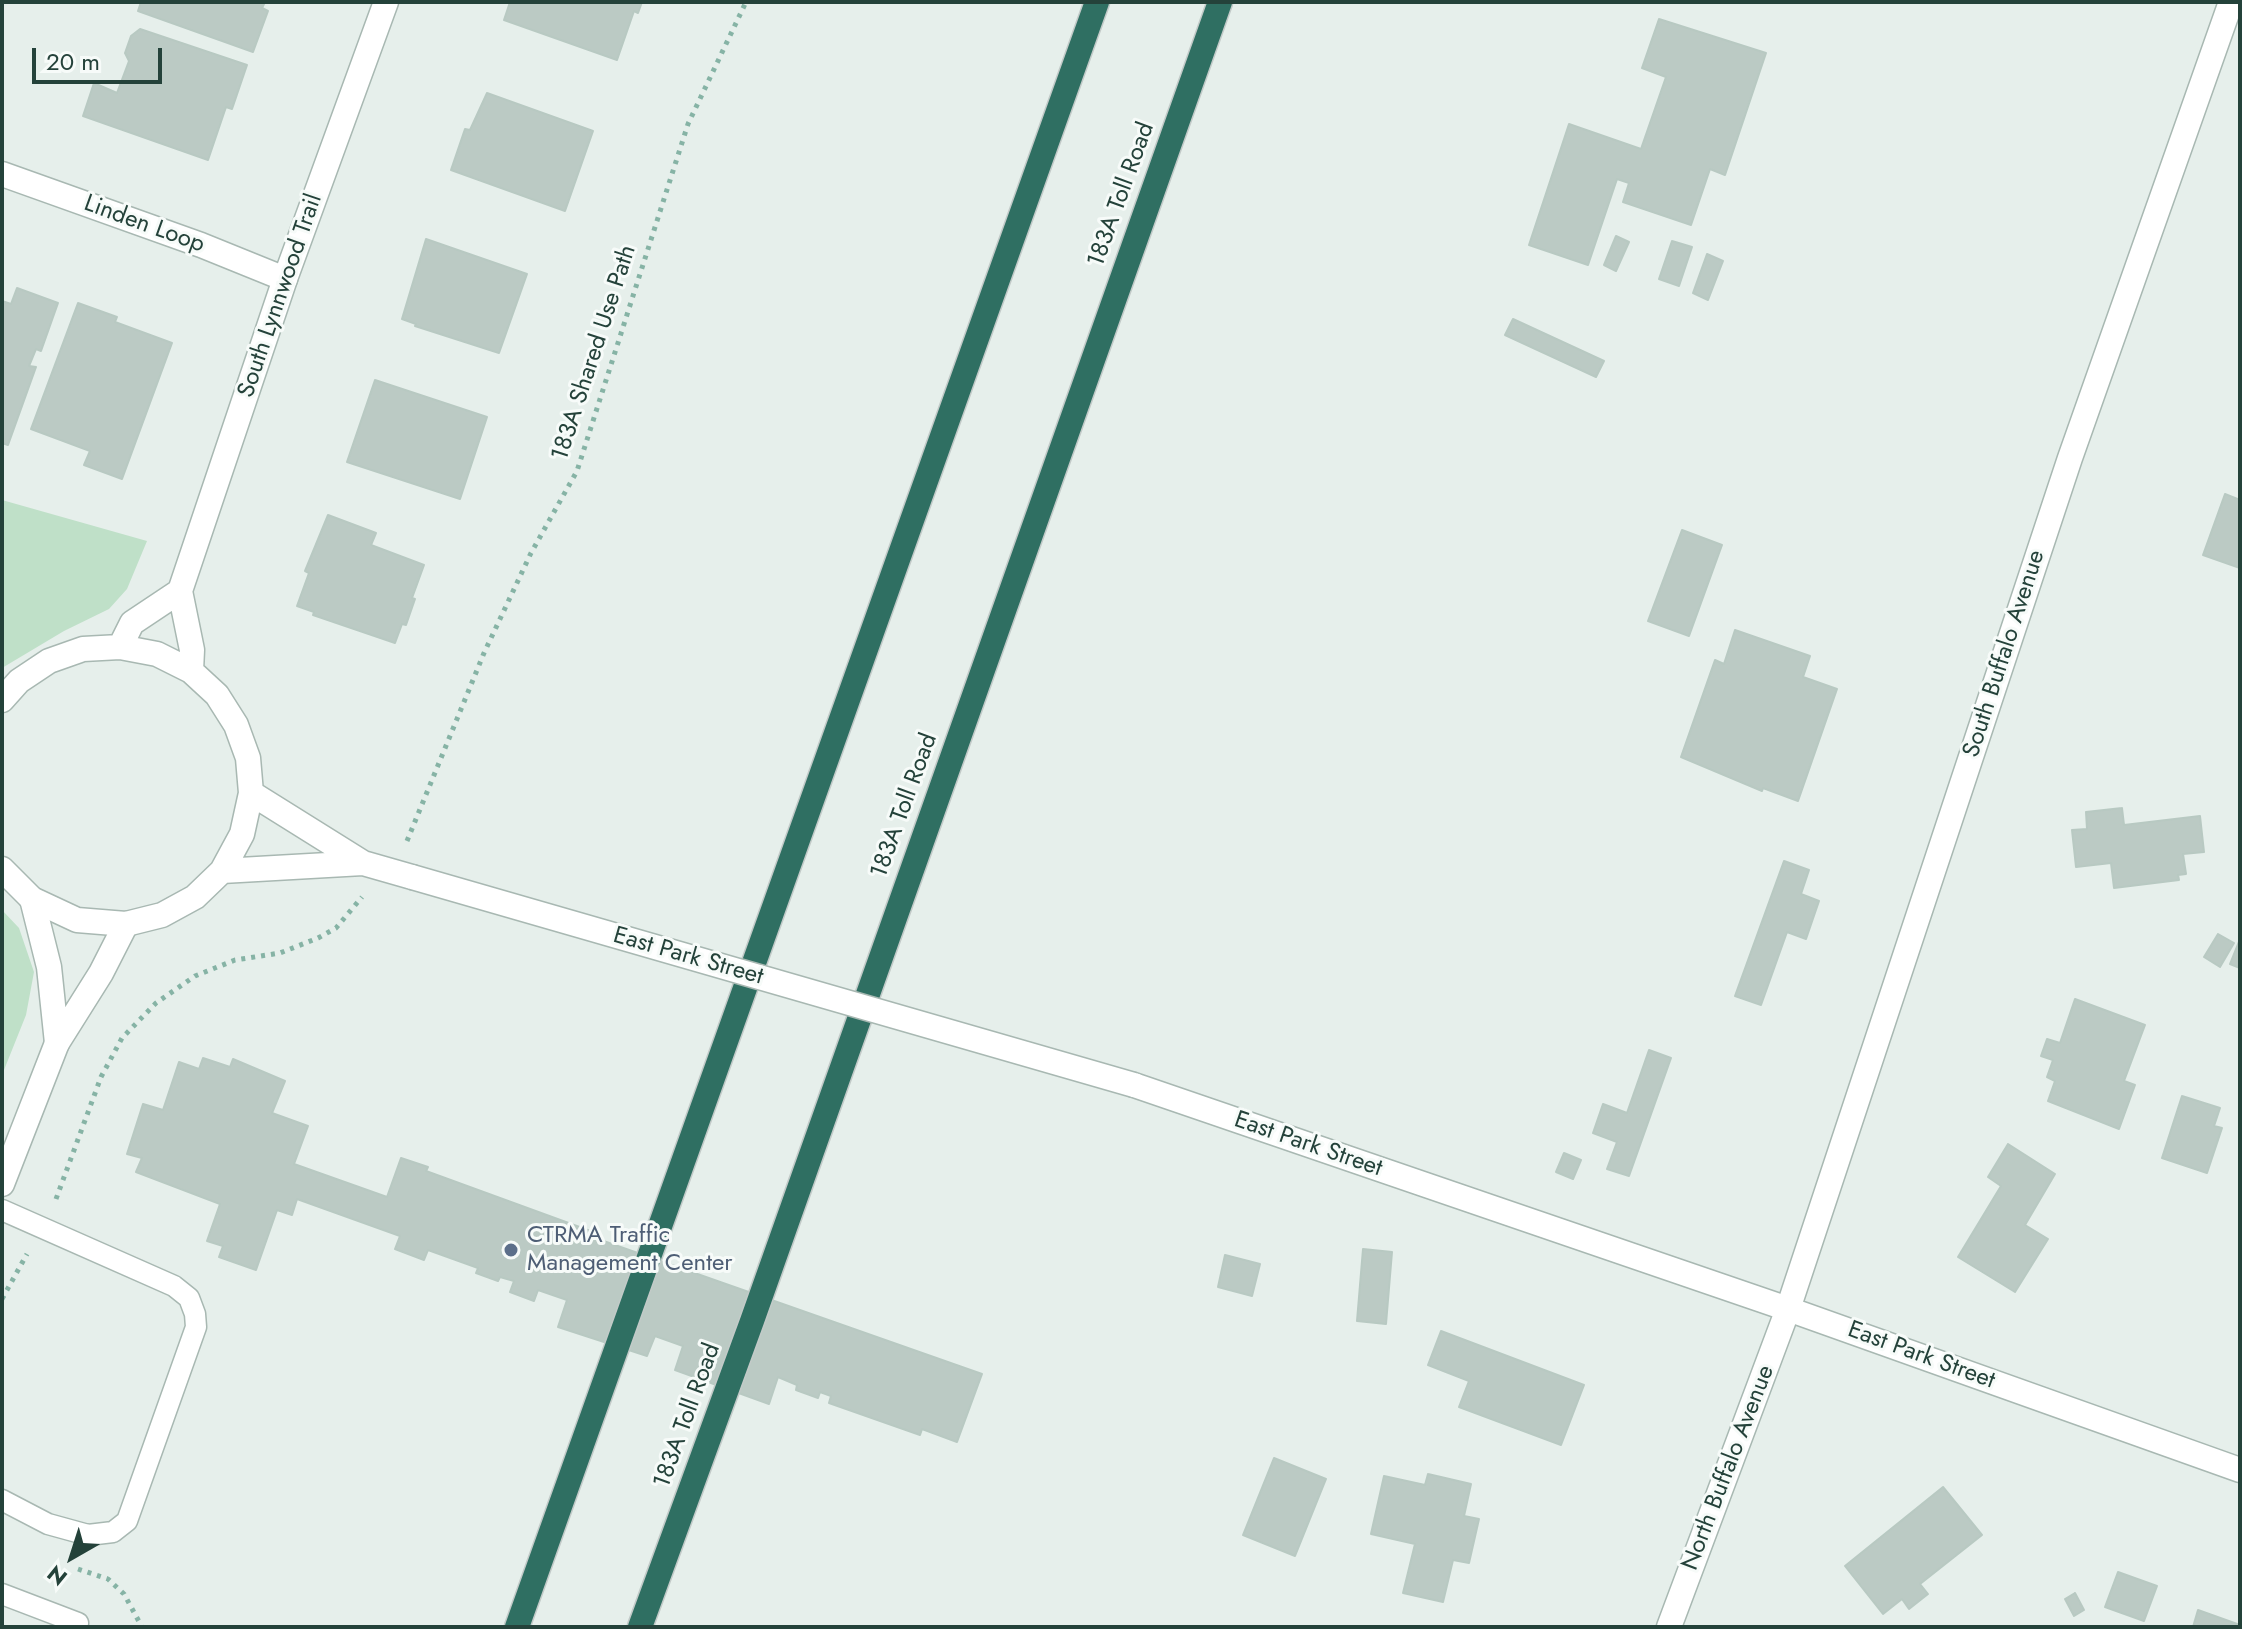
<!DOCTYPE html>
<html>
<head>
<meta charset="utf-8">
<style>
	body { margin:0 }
	#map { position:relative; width:2242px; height:1629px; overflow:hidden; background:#e6efeb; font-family:Jost,sans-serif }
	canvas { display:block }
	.frame { position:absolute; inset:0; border:4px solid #24423a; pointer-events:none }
	.north { position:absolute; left:32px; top:1517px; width:80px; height:80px; -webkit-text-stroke:6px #f7fbf9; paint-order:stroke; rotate:219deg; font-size:22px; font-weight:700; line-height:32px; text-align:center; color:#24423a }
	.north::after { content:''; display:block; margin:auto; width:28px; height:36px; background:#24423a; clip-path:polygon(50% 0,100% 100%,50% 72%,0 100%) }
	.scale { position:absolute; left:32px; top:48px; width:130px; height:36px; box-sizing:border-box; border:4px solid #24423a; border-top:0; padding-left:10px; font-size:24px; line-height:28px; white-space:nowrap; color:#24423a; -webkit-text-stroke:6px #f7fbf9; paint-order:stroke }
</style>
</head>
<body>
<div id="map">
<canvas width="2242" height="1629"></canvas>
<div class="frame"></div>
<div class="north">N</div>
<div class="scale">20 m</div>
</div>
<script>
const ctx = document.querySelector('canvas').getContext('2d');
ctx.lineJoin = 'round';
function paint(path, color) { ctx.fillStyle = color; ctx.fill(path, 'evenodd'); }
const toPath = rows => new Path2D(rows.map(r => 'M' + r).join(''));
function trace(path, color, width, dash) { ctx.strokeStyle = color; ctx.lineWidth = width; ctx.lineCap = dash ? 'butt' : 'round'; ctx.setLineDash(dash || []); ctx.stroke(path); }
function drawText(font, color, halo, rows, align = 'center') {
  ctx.font = font + ' Jost,sans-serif'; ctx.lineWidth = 6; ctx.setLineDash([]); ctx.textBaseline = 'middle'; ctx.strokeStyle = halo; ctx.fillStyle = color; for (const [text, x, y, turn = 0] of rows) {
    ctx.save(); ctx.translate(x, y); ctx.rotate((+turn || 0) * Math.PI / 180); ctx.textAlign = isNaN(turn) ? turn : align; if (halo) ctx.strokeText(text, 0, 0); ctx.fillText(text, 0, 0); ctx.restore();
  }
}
paint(toPath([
	[2,500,147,541,127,589,109,609,64,631,2,668],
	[2,910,19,928,34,972,26,1015,2,1075]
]), '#bfe0c8');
const building = toPath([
	[141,2,265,2,262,8,268,11,253,52,138,11,141,2],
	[510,2,642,2,638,13,634,11,617,60,504,20,510,2],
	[1659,19,1766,53,1725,175,1710,169,1691,225,1623,202,1629,183,1617,179,1588,265,1529,245,1569,124,1641,149,1666,77,1642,68,1659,19],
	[140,29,247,65,232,109,226,107,208,160,83,116,94,83,117,93,129,61,125,53,131,36,140,29],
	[487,93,593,131,565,211,451,170,465,129,470,130,487,93],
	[1616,236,1629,242,1616,271,1604,265,1616,236],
	[426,239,527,274,499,353,415,326,416,324,402,319,426,239],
	[1672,241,1692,247,1679,286,1659,279,1672,241],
	[1707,254,1723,261,1708,300,1693,293,1707,254],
	[17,288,58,303,41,351,36,349,29,366,36,367,8,445,2,443,2,301,11,304,17,288],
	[78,303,117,317,115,322,172,343,122,479,84,465,90,451,31,429,78,303],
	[1513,319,1604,361,1596,377,1505,335,1513,319],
	[375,380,487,417,460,499,347,462,375,380],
	[2225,494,2240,500,2240,568,2203,555,2225,494],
	[328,515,376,533,371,545,424,565,412,598,415,599,406,625,402,624,395,643,313,615,314,612,297,606,309,573,305,571,328,515],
	[1682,530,1722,545,1689,636,1648,621,1682,530],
	[1735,630,1810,656,1803,677,1837,689,1798,801,1763,788,1762,791,1681,757,1715,660,1724,664,1735,630],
	[2122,808,2124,825,2200,816,2204,852,2183,854,2186,874,2178,875,2179,880,2114,888,2111,863,2076,867,2072,830,2087,829,2086,812,2122,808],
	[1784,861,1809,870,1801,894,1819,901,1806,939,1787,932,1761,1005,1735,996,1784,861],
	[2218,934,2234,943,2220,967,2204,957,2218,934],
	[2240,939,2240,968,2230,964,2240,939],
	[2075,999,2145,1025,2124,1081,2135,1085,2119,1129,2048,1101,2055,1081,2047,1077,2053,1060,2041,1056,2047,1039,2060,1043,2075,999],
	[1649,1050,1671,1058,1629,1176,1607,1169,1617,1142,1593,1133,1603,1104,1627,1113,1649,1050],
	[203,1058,230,1067,233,1059,285,1081,272,1113,308,1126,294,1164,387,1197,401,1158,428,1167,426,1171,596,1233,595,1238,982,1374,957,1442,922,1429,920,1435,829,1403,831,1396,820,1392,818,1398,796,1390,797,1385,778,1377,769,1404,675,1370,683,1346,655,1336,647,1356,558,1327,567,1300,538,1290,534,1301,510,1292,514,1281,500,1277,498,1281,476,1273,478,1268,428,1250,424,1260,395,1249,400,1236,297,1199,292,1215,277,1210,256,1270,219,1257,223,1246,207,1241,220,1204,136,1172,142,1158,127,1154,143,1104,163,1110,179,1062,199,1069,203,1058],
	[2182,1096,2220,1108,2214,1126,2222,1128,2207,1173,2162,1158,2182,1096],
	[2008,1144,2055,1174,2025,1225,2048,1239,2015,1292,1958,1257,2001,1186,1988,1177,2008,1144],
	[1564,1153,1581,1160,1573,1179,1556,1172,1564,1153],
	[1363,1249,1392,1252,1386,1324,1357,1321,1363,1249],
	[1225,1255,1260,1264,1252,1296,1218,1287,1225,1255],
	[1441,1331,1584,1385,1561,1445,1459,1407,1469,1381,1428,1365,1441,1331],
	[1274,1458,1326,1479,1295,1556,1243,1535,1274,1458],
	[1428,1474,1471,1484,1464,1516,1479,1519,1469,1563,1453,1560,1443,1602,1403,1593,1415,1544,1371,1534,1384,1476,1425,1485,1428,1474],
	[1943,1487,1982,1535,1920,1584,1928,1594,1909,1609,1902,1599,1883,1614,1845,1566,1943,1487],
	[2118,1572,2157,1586,2144,1621,2105,1607,2118,1572],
	[2075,1593,2084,1610,2074,1616,2065,1599,2075,1593],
	[2198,1610,2240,1625,2240,1627,2193,1627,2198,1610]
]);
paint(building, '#bbcac4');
trace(building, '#b8c9c2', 2);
const service = toPath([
	[2,1210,174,1286,189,1298,195,1314,196,1327,127,1521,113,1532,88,1535,48,1524,2,1500],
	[2,1594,78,1623,76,1627]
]);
const minor = toPath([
	[2,174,201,245,285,279],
	[32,899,49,967,57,1043],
	[57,1043,101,973,126,924],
	[1669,1627,1788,1309,2070,458,2231,2]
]);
const tertiary = toPath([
	[120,647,132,623,180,591],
	[191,671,192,650,180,591,285,279,386,2],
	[2,700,19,681,49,661,83,649,120,647,157,654,191,671,217,695,236,725,248,758,251,793,242,834,222,871,195,897,162,915,126,924,77,920,32,899,2,869],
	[251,793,363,863,412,877],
	[222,871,363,863],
	[1134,1085,1788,1309,2240,1470],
	[2,1184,57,1043]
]);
const motorway = toPath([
	[517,1627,1097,2],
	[640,1627,752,1321,1220,2]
]);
trace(service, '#a8b8b2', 23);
trace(minor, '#a8b8b2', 27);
trace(tertiary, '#a8b8b2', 27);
trace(motorway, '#c2cac8', 27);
trace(toPath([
	[407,841,484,653,531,553,577,471,688,124,746,2],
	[56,1199,101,1077,122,1038,156,1003,195,976,235,960,280,953,318,938,336,928,362,897],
	[2,1299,27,1254],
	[78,1569,108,1579,124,1594,142,1627]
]), '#86b3a5', 5, [4, 6]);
trace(service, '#fff', 20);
trace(minor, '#fff', 24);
trace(tertiary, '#fff', 24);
trace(motorway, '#2f6f62', 24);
const tertiaryBridge = toPath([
	[412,877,1134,1085]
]);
trace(tertiaryBridge, '#a8b8b2', 27, []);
trace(tertiaryBridge, '#fff', 24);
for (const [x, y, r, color] of [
	[511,1250,8,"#5c6f8a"]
]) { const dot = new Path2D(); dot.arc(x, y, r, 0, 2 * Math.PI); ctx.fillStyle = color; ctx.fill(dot); trace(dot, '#f7fbf9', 3); }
drawText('24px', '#24423a', '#f7fbf9', [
	["183A Toll Road",1122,195,-70],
	["Linden Loop",144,225,20],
	["South Lynnwood Trail",281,296,-71],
	["183A Shared Use Path",595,353,-72],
	["South Buffalo Avenue",2005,654,-72],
	["183A Toll Road",905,806,-70],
	["East Park Street",688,957,16],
	["East Park Street",1308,1145,19],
	["East Park Street",1921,1356,20],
	["183A Toll Road",688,1416,-70],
	["North Buffalo Avenue",1729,1468,-69]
]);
drawText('24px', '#4e5e75', '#f7fbf9', [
	["CTRMA Traffic",527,1236],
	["Management Center",527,1264]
], 'left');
</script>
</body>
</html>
